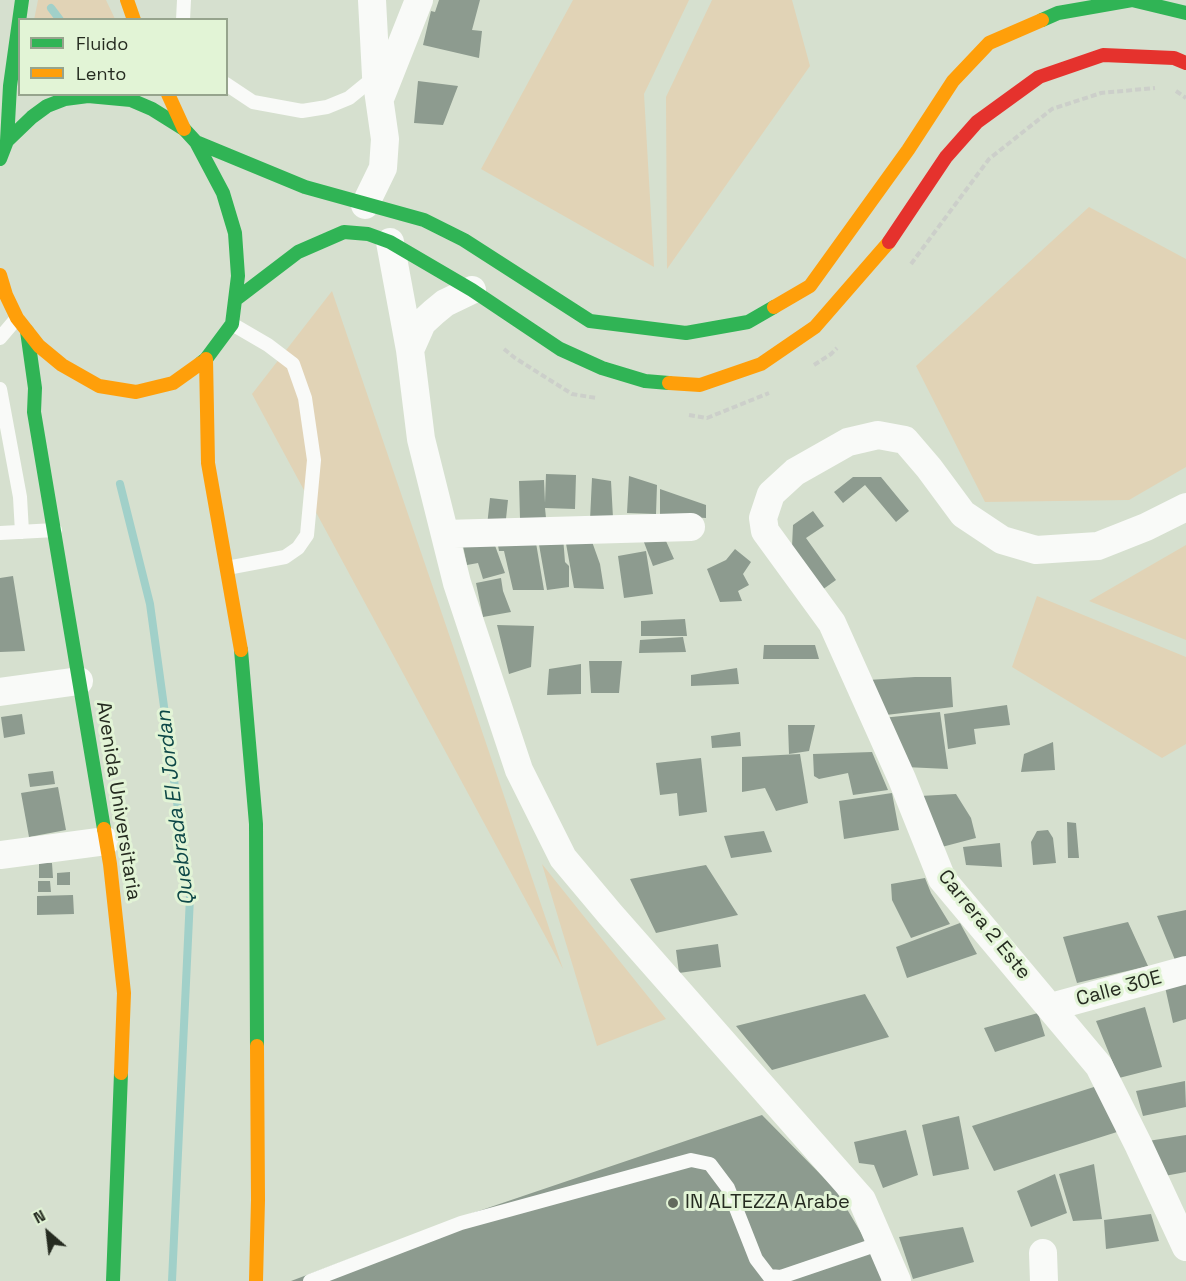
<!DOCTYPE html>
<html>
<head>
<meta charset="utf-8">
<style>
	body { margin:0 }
	#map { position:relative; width:1186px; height:1281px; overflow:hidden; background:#d6e0cf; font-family:"Space Grotesk",sans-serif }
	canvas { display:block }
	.legend { position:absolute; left:18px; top:18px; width:210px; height:78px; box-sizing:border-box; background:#e2f4d6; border:2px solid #96a48d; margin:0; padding:8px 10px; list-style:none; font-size:18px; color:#252b20 }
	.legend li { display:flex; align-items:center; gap:12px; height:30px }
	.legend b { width:30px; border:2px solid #96a48d }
	.north { position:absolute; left:18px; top:1203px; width:60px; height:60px; -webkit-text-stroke:4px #e2f4d6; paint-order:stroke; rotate:332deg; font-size:16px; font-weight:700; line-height:24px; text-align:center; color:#252b20 }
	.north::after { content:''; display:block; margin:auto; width:21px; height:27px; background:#252b20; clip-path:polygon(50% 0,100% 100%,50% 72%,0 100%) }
</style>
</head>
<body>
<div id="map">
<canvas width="1186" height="1281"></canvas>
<ul class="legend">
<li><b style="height:8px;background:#30b455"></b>Fluido</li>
<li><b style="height:8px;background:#ff9f0a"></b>Lento</li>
</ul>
<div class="north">N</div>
</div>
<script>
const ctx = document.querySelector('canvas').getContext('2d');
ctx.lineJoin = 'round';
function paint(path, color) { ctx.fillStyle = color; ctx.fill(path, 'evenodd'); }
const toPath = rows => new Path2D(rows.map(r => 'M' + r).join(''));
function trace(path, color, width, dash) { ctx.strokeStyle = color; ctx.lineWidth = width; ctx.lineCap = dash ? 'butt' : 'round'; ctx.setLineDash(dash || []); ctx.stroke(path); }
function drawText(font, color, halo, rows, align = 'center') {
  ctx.font = font + ' "Space Grotesk",sans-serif'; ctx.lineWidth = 6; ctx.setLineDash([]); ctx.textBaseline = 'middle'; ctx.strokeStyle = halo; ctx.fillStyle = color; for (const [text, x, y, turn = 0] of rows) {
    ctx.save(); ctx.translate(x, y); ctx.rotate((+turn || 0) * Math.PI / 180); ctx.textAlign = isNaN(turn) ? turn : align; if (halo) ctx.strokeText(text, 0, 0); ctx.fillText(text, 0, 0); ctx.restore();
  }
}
paint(toPath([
	[38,0,106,0,115,19,34,20],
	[573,0,689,0,644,94,654,267,481,169],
	[712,0,792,0,810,66,667,269,666,97],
	[1089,207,1186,259,1186,467,1129,500,985,502,916,366],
	[332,291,563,969,252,394],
	[1186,545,1186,640,1089,601],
	[1037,596,1186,657,1186,744,1162,758,1012,667],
	[542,864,666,1019,597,1046]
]), '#e1d3b6');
trace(toPath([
	[51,8,60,20],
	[120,484,150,604,190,897,172,1281]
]), '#a1d0c9', 8);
paint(toPath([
	[439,0,480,0,472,30,482,31,479,58,423,45,431,11,435,12],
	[418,81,458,86,443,125,414,123],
	[546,474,576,475,575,509,545,508,546,518,520,519,519,481,544,480,545,503],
	[629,476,657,485,656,514,627,513],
	[853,477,881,477,909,511,896,522,865,485,843,503,834,492],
	[592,478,611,481,613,518,590,520],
	[660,489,706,505,706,518,660,515],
	[490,498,508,500,505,528,487,526],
	[813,511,824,526,806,538,836,580,822,590,792,547,793,525],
	[662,532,674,559,653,566,642,537],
	[590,536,600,564,604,589,574,588,565,538],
	[535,537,544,590,513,590,504,551,499,551,497,540],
	[563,537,565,562,569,566,569,587,547,590,538,539],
	[493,540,505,573,483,579,478,563,467,565,463,546],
	[735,549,751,562,743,574,749,585,738,591,742,601,720,602,707,569,726,560],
	[646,551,653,594,624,598,618,556],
	[13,576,25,651,0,652,0,578],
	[501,578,503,591,511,612,483,617,476,583],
	[685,619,687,636,641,636,641,621],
	[497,625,534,626,531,667,509,674],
	[683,637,686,652,639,653,640,640],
	[764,645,815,645,819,659,763,659],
	[589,661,622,661,619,693,591,693],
	[581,664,581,694,547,695,549,669],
	[737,668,739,684,691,686,691,675],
	[915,677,951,677,953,707,886,715,868,680],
	[1007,705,1010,725,974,729,976,744,948,749,944,714],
	[940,712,948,769,905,767,882,718],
	[22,714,25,734,4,738,1,717],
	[788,725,815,725,809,751,789,754],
	[740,732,741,746,712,748,711,736],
	[1053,742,1055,770,1021,772,1024,754],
	[872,752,888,790,853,795,848,773,819,779,814,776,813,754],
	[800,754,808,803,776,811,765,788,742,792,742,757],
	[701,758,707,812,679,816,677,793,660,795,656,763],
	[53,771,55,784,30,787,28,774],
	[58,787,66,830,29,837,21,793],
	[892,793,899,830,844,839,839,801],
	[956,794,971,818,976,838,938,848,920,796],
	[1067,822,1076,823,1079,858,1068,858],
	[1048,830,1053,838,1056,863,1033,865,1031,842,1037,831],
	[764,831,772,852,731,858,724,836],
	[1000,843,1002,867,966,865,963,847],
	[39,863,52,863,53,878,39,878],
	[706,865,738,915,656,933,630,879],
	[70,872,70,885,57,885,57,873],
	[925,878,931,893,950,924,911,938,892,900,891,884],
	[38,881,50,881,51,892,38,892],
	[73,895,74,914,37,915,37,896],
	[1186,910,1186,957,1175,960,1157,916],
	[1128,922,1148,966,1077,983,1063,937],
	[960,923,977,954,907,978,896,947],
	[718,944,721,967,679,973,676,950],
	[1186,984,1186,1019,1173,1023,1165,987],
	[865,994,889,1037,772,1070,736,1026],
	[1145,1007,1162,1067,1119,1078,1096,1021],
	[1038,1013,1045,1036,995,1052,984,1028],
	[1185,1081,1186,1107,1143,1116,1136,1091],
	[1097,1086,1117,1132,994,1171,972,1126],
	[762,1115,835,1189,888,1278,880,1281,291,1281,461,1217],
	[959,1116,969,1169,933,1176,922,1125],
	[906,1130,918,1175,883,1188,874,1165,859,1163,854,1142],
	[1186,1135,1186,1172,1159,1177,1148,1141],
	[1094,1164,1102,1219,1073,1221,1059,1174],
	[1055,1174,1067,1213,1031,1227,1017,1191],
	[1151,1214,1159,1241,1106,1249,1104,1220],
	[963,1227,974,1262,913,1279,899,1237]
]), '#8d9b8f');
trace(toPath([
	[1176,91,1186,98],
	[911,264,989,159,1052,109,1101,93,1155,88],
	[504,349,515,358,572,394,596,398],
	[814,365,831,354,837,348],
	[689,415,707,418,769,393]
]), '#cccfca', 4, [6, 3]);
trace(toPath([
	[183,20,184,0],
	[226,84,253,102,302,111,327,107,349,98,376,76],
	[0,338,17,318],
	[0,389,20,497,22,532],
	[0,533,55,530],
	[227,568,285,557,298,548,307,535,314,460,305,398,293,364,268,345,232,324],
	[310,1281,461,1223,691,1160,710,1164,728,1188,756,1259,769,1276,781,1277,881,1243]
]), '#f9faf8', 14);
trace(toPath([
	[381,96,419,0],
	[365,205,383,168,385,139,376,76,372,0],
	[390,242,410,350,421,439,457,583,519,770,563,858,610,914,862,1200,897,1281],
	[410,350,422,323,434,312,445,303,472,290],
	[1186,507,1146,527,1098,546,1036,550,1002,540,963,514,929,468,905,440,878,435,848,442,795,472,771,494,763,518,765,531,832,623,902,779,942,879,1099,1066,1139,1146,1186,1247],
	[445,534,691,527],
	[0,692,79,681],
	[0,855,106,841],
	[1051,1007,1186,970],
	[1043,1253,1044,1281]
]), '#f9faf8', 28);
trace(toPath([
	[1042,20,1058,13,1132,0,1186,13],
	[7,141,10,86,22,0],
	[196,142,305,187,424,220,464,240,590,321,686,333,748,322,774,307],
	[0,159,7,141,32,117,47,106,65,99,88,96,131,100,152,109,184,129,196,142,223,193,235,233,238,276,232,324,206,359,201,363],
	[235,300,298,252,344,232,368,234,390,242,472,290,560,349,602,368,645,381,669,383],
	[27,331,35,388,34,412,104,829],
	[241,650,256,824,257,1046],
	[113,1281,121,1073]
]), '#30b455', 14);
trace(toPath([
	[127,0,134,20],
	[168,94,184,129],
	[0,275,6,295,17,318,39,346,62,365,99,386,136,392,173,383,201,363],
	[774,307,810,286,908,150,953,81,989,43,1042,20],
	[206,359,208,463,241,650],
	[669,383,700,385,761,364,815,327,889,242],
	[104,829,110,864,124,993,121,1073],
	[256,1281,258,1200,257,1046]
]), '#ff9f0a', 14);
trace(toPath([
	[889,242,946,157,977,122,1039,77,1103,55,1174,58,1186,63]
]), '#e5322d', 14);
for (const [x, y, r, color] of [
	[673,1203,6,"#636a5d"]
]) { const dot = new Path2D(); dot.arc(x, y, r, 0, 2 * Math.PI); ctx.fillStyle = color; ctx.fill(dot); trace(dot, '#e2f4d6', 2); }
drawText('20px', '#252b20', '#e2f4d6', [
	["Avenida Universitaria",118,801,81],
	["Carrera 2 Este",984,925,51],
	["Calle 30E",1119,989,-15]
]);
drawText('20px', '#252b20', '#e2f4d6', [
	["IN ALTEZZA Arabe",685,1203]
], 'left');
drawText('italic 21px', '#0d4747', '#e2f4d6', [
	["Quebrada El Jordan",176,808,-97]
]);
</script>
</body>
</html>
